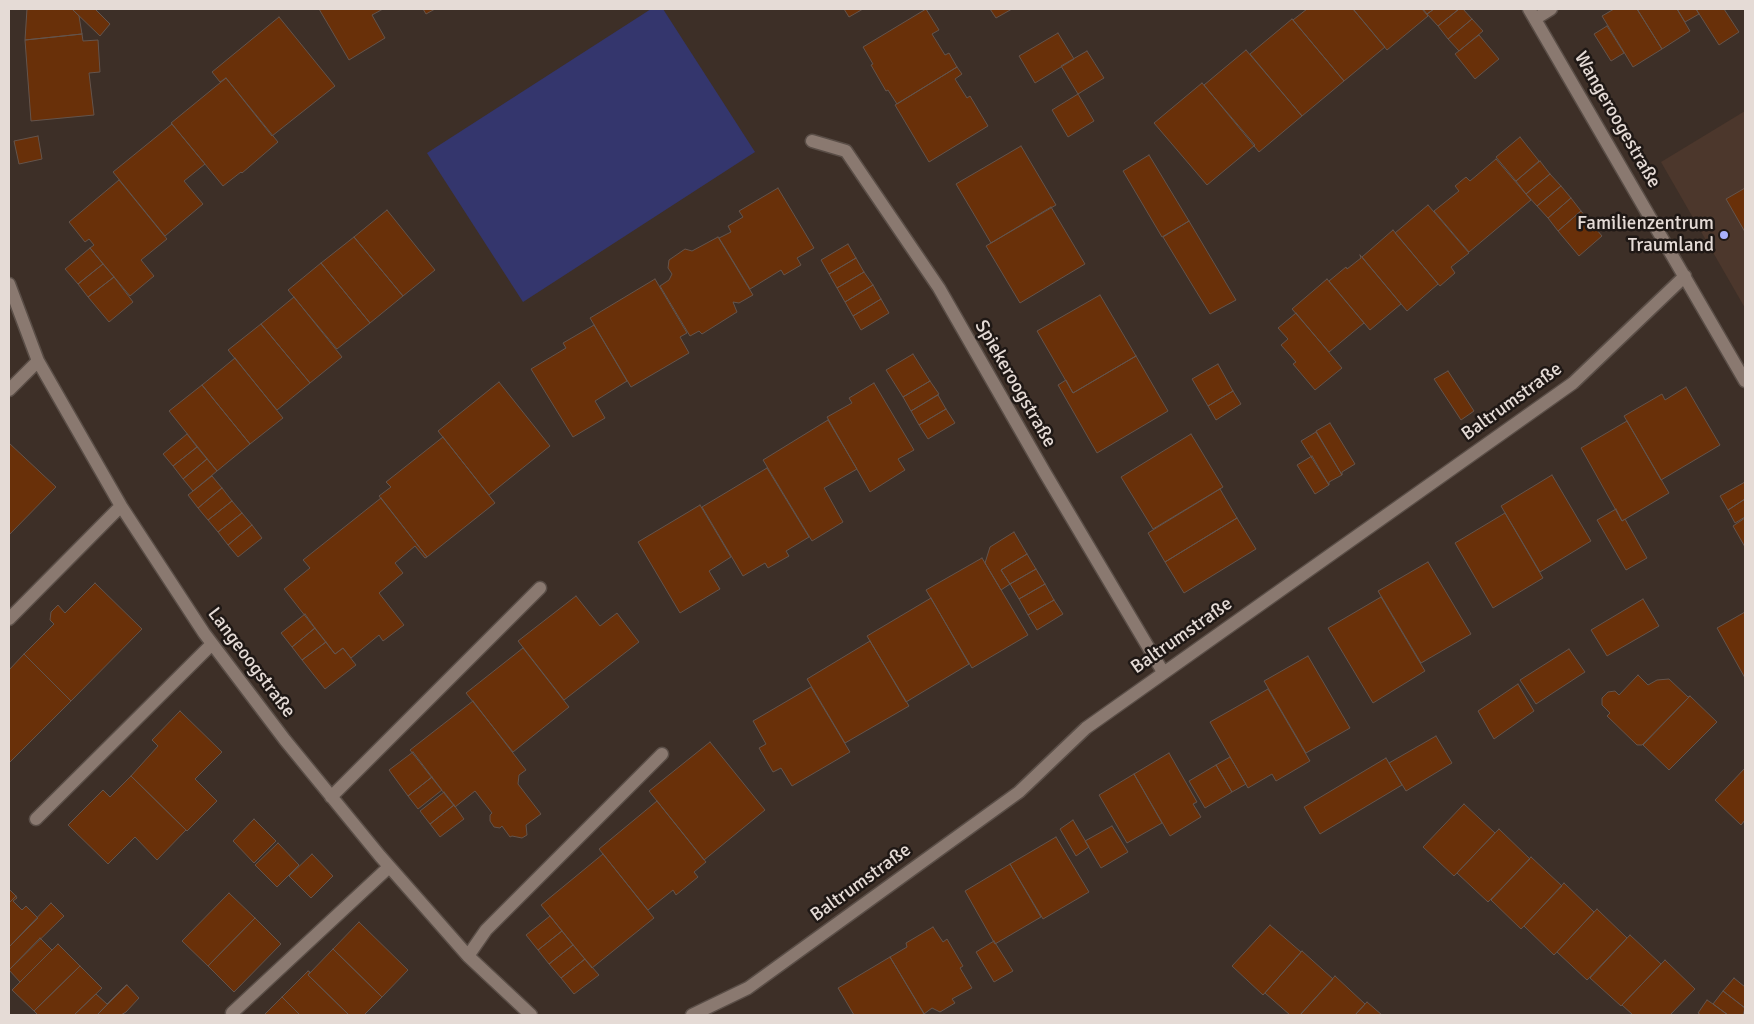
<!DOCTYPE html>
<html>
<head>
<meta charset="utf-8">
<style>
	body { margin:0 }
	#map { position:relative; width:1754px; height:1024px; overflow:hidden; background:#3d2f27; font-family:Signika,sans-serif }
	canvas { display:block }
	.frame { position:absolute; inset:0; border:10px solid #e5dbd6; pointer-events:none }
</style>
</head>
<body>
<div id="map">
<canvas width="1754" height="1024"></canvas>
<div class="frame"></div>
</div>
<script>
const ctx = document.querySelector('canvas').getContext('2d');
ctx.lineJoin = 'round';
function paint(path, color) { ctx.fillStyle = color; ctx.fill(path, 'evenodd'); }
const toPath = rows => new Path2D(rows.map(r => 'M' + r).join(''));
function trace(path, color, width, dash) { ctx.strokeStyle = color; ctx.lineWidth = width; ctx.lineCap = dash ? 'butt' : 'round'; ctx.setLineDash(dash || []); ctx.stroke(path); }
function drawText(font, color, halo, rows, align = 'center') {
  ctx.font = font + ' Signika,sans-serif'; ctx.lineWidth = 5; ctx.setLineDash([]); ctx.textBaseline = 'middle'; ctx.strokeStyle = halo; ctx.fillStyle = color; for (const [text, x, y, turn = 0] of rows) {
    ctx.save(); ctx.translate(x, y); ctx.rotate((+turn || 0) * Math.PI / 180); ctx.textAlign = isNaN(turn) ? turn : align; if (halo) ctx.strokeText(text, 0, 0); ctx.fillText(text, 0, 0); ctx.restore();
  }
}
paint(toPath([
	[1745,111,1745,308,1661,162]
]), '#4c372c');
paint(toPath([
	[651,9,663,9,755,152,523,302,427,153]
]), '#34366d');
const building = toPath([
	[27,9,72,9,79,16,82,34,25,40,27,9],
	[72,9,95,9,110,24,100,36,72,9],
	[319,9,383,9,372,15,385,38,349,60,319,9],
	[423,9,435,9,426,14,423,9],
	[844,9,863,9,849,17,844,9],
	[926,9,939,30,932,34,945,55,949,53,957,67,897,104,888,90,886,91,871,65,873,64,863,47,926,9],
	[990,9,1012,9,996,18,990,9],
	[1307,9,1353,9,1385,47,1344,81,1293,20,1307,9],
	[1353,9,1422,9,1428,16,1387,50,1353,9],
	[1423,9,1434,9,1427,14,1423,9],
	[1434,9,1459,9,1438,26,1427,14,1434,9],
	[1459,9,1463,9,1472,19,1448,39,1438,26,1459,9],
	[1614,9,1637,9,1662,49,1633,67,1602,16,1614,9],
	[1637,9,1677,9,1690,31,1662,49,1637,9],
	[1677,9,1696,9,1699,14,1685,22,1677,9],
	[1696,9,1724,9,1739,32,1719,45,1696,9],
	[279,17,335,86,272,136,226,78,220,82,212,72,279,17],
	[1292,19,1344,81,1302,116,1250,54,1292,19],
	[1472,19,1483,31,1459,51,1448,39,1472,19],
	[1607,26,1624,53,1611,61,1594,34,1607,26],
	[1058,33,1074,59,1035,83,1019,56,1058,33],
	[82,34,83,41,98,40,100,72,89,73,94,115,31,121,25,40,82,34],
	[1479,35,1499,59,1475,79,1455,54,1479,35],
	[1246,50,1302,116,1259,152,1204,85,1246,50],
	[1087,51,1104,78,1078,94,1061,66,1087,51],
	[957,67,962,74,955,79,967,98,970,96,988,126,929,162,895,105,957,67],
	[226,78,278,142,242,173,241,172,223,186,171,123,226,78],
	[1202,83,1255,145,1207,185,1154,123,1202,83],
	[1078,94,1094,121,1068,137,1052,110,1078,94],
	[172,124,205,164,184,181,203,204,165,236,113,172,172,124],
	[38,136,42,159,19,164,14,141,38,136],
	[1520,137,1539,161,1516,181,1496,157,1520,137],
	[1021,146,1056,205,991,243,956,184,1021,146],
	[1149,155,1189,221,1162,237,1123,171,1149,155],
	[1496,159,1531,200,1469,252,1434,211,1459,191,1455,186,1466,177,1470,181,1496,159],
	[1540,161,1550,174,1526,194,1516,181,1540,161],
	[1550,174,1561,186,1537,206,1526,194,1550,174],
	[119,180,167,239,141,260,154,276,130,296,90,248,94,245,89,239,85,242,69,222,119,180],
	[1561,186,1571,198,1548,218,1537,206,1561,186],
	[778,188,814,248,797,258,801,265,784,275,781,270,750,289,719,238,731,232,728,226,743,217,739,211,778,188],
	[1745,188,1745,232,1726,199,1745,188],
	[1571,198,1581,211,1558,231,1548,218,1571,198],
	[1428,205,1469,253,1451,267,1455,273,1440,286,1395,233,1428,205],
	[1051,207,1085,264,1020,303,986,246,1051,207],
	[387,210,435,270,403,296,354,237,387,210],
	[1581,211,1602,236,1579,256,1558,231,1581,211],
	[1189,221,1236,300,1210,314,1163,237,1189,221],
	[1393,230,1438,284,1407,311,1362,257,1393,230],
	[354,237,403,296,370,323,321,263,354,237],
	[718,237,753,295,739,303,733,302,737,312,702,334,699,331,690,336,660,286,669,280,672,274,668,268,669,260,685,249,692,251,718,237],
	[848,244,856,258,829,274,821,260,848,244],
	[90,248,103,264,78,284,65,269,90,248],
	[1360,255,1401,304,1370,330,1329,281,1346,267,1347,269,1361,258,1360,255],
	[856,258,864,272,837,288,829,274,856,258],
	[321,263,370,323,337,349,288,290,321,263],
	[103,264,114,277,88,297,78,284,103,264],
	[864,272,873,285,845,302,837,288,864,272],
	[114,277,133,302,109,322,88,297,114,277],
	[655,279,687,333,680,337,689,353,631,387,590,318,655,279],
	[1327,279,1364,323,1329,352,1292,309,1327,279],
	[873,285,881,299,853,316,845,302,873,285],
	[1100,295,1136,356,1073,393,1037,331,1100,295],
	[294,297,342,357,310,383,261,324,294,297],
	[881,299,889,313,861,330,853,316,881,299],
	[1296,313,1342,368,1315,390,1293,364,1296,362,1281,345,1288,339,1278,328,1296,313],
	[261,324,310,383,277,410,228,350,261,324],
	[594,325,627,381,595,401,605,418,573,437,531,369,566,348,563,343,594,325],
	[913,354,930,381,903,397,886,370,913,354],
	[1136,356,1168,411,1097,453,1058,385,1066,380,1073,393,1136,356],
	[235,358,283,418,250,444,202,385,235,358],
	[1218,364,1233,391,1208,406,1192,379,1218,364],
	[1448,371,1474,411,1461,420,1434,379,1448,371],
	[930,381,939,394,911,411,903,397,930,381],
	[499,382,550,446,489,495,438,431,499,382],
	[874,383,914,450,898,459,905,470,870,492,827,417,852,403,849,398,874,383],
	[202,385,250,444,217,471,169,411,202,385],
	[1686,387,1720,445,1661,480,1624,416,1662,394,1665,400,1686,387],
	[1233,391,1241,404,1216,420,1208,406,1233,391],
	[938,395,946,409,919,425,911,411,938,395],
	[946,409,955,423,928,439,919,425,946,409],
	[828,420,857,469,824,488,843,522,812,541,763,460,828,420],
	[1627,421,1669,493,1622,521,1581,448,1627,421],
	[1330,423,1355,464,1342,472,1342,475,1316,431,1330,423],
	[1316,432,1342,475,1329,482,1329,485,1301,441,1316,432],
	[187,434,197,447,173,466,163,454,187,434],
	[1191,434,1223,487,1153,529,1121,477,1191,434],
	[443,437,495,503,427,557,379,496,391,487,386,482,443,437],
	[9,443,56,487,9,535,9,443],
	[197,447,207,459,183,479,173,466,197,447],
	[1312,456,1329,485,1315,494,1297,465,1312,456],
	[207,459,217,471,193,491,183,479,207,459],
	[767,468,809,537,786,551,789,556,768,568,765,563,743,576,702,507,767,468],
	[1552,475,1591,541,1540,572,1501,506,1552,475],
	[212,476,222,488,198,508,188,495,212,476],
	[1745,482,1745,499,1728,510,1720,496,1745,482],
	[222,488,232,501,208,520,198,508,222,488],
	[1220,489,1237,518,1165,562,1148,533,1220,489],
	[381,498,427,557,425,558,415,546,395,563,403,573,379,593,404,625,383,641,379,635,351,658,343,648,335,654,284,589,310,568,303,560,381,498],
	[1745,499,1745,517,1735,523,1728,510,1745,499],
	[232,501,242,513,218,532,208,520,232,501],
	[700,505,731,557,709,571,720,589,680,613,638,542,700,505],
	[1616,509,1622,521,1625,519,1647,558,1626,570,1597,520,1616,509],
	[242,513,252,525,228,545,218,532,242,513],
	[1505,513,1543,578,1493,608,1455,543,1505,513],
	[1237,518,1256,549,1184,593,1165,562,1237,518],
	[1745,518,1745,547,1733,526,1745,518],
	[252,525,262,538,238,557,228,545,252,525],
	[1014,532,1027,554,1001,570,1010,584,1001,590,985,563,990,547,1014,532],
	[1027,554,1036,569,1010,584,1001,570,1027,554],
	[982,558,1028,635,972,668,926,590,982,558],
	[1428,562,1471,634,1421,663,1378,591,1428,562],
	[1036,569,1045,584,1019,599,1010,584,1036,569],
	[95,583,142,629,71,701,24,654,54,624,50,620,51,612,58,605,65,613,95,583],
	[1045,584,1054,600,1028,615,1019,599,1045,584],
	[576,596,600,626,617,613,639,642,564,700,518,641,576,596],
	[1381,597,1425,671,1373,703,1328,628,1381,597],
	[931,598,969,664,906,702,867,636,931,598],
	[1643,599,1659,626,1607,656,1591,630,1643,599],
	[1054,600,1063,614,1037,630,1028,615,1054,600],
	[1745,612,1745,678,1717,628,1745,612],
	[305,614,315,628,292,647,281,633,305,614],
	[315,628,326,642,302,660,292,647,315,628],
	[870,641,909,706,845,743,807,679,870,641],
	[326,642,335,654,343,648,356,665,325,689,302,660,326,642],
	[523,648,569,707,513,752,466,693,523,648],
	[1569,649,1585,672,1536,704,1520,680,1569,649],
	[24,654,71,701,9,763,9,670,24,654],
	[1308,656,1350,728,1306,753,1264,681,1308,656],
	[1638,675,1648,685,1657,680,1669,679,1688,697,1690,696,1642,745,1637,745,1607,716,1610,713,1602,705,1602,698,1608,692,1615,691,1619,695,1638,675],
	[1518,684,1534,711,1494,739,1478,711,1518,684],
	[811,687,850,752,792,786,781,768,773,772,759,748,766,744,753,721,811,687],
	[1268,689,1310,761,1276,781,1272,774,1248,788,1210,722,1268,689],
	[1690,696,1717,722,1669,770,1643,745,1690,696],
	[473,701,526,770,519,775,518,784,541,814,526,825,527,835,522,838,512,836,510,837,502,826,500,828,494,827,490,821,490,815,492,813,475,791,455,807,410,750,473,701],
	[180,711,222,752,195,779,217,801,187,831,131,776,158,746,152,740,180,711],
	[1436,736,1452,763,1406,791,1389,763,1436,736],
	[710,742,765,810,704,860,649,791,710,742],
	[413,752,432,777,408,796,389,770,413,752],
	[1169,753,1197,802,1193,804,1201,817,1170,836,1134,774,1169,753],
	[1230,757,1246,784,1232,792,1216,765,1230,757],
	[1386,758,1402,785,1320,834,1304,807,1386,758],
	[1216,765,1232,792,1205,808,1189,781,1216,765],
	[1745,768,1745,820,1741,825,1715,800,1745,768],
	[1134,774,1162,823,1127,843,1099,795,1134,774],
	[131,776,186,830,157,860,135,837,108,864,68,825,103,790,110,797,131,776],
	[432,777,442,790,418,809,408,796,432,777],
	[444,792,454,805,430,824,420,811,444,792],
	[657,801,706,862,694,872,698,877,676,895,673,890,648,910,599,849,657,801],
	[1464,804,1495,833,1454,876,1423,847,1464,804],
	[454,805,464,819,440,837,430,824,454,805],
	[254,819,276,841,254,863,233,841,254,819],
	[1073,820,1089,847,1076,856,1060,829,1073,820],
	[1112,826,1128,852,1101,868,1085,841,1112,826],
	[1499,829,1530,859,1488,902,1457,873,1499,829],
	[1056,837,1089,892,1043,919,1010,864,1056,837],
	[278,843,299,865,277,887,255,865,278,843],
	[312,854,333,876,311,898,289,876,312,854],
	[603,854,654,918,592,968,541,905,603,854],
	[1531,857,1562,886,1521,929,1491,900,1531,857],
	[1010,864,1041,917,995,944,965,891,1010,864],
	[1564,883,1594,912,1554,955,1524,926,1564,883],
	[9,889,16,896,9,903,9,889],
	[229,893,255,918,208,966,182,941,229,893],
	[16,896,17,898,13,901,22,910,26,906,38,918,9,947,9,903,16,896],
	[51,903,64,916,9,970,9,947,51,903],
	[1597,909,1627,938,1587,980,1557,952,1597,909],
	[550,916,562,931,538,950,526,935,550,916],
	[255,918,281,944,234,992,208,966,255,918],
	[359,922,408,970,382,997,333,949,359,922],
	[1270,925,1301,952,1263,995,1232,966,1270,925],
	[933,927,943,942,947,939,963,966,960,968,972,988,952,999,955,1003,940,1012,932,1008,924,1014,890,957,907,947,906,943,933,927],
	[562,931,573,945,549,964,538,950,562,931],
	[1630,935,1661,964,1621,1006,1590,978,1630,935],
	[40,938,52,950,20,982,9,970,40,938],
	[994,941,1013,971,994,982,976,952,994,941],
	[58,944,80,966,34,1011,12,990,58,944],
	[573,945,585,959,561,978,549,964,573,945],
	[333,949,382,997,364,1015,349,1015,308,975,333,949],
	[1302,951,1333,979,1300,1015,1290,1015,1265,993,1302,951],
	[890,957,925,1015,854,1015,838,988,890,957],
	[585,959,599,975,574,994,561,978,585,959],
	[1665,960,1695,989,1670,1015,1633,1015,1622,1005,1665,960],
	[80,966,102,988,74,1015,38,1015,34,1011,80,966],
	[308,971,310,972,308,975,349,1015,300,1015,282,997,308,971],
	[1335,976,1365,1004,1355,1015,1300,1015,1335,976],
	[1734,978,1745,987,1745,1008,1723,991,1734,978],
	[126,985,97,1015,74,1015,96,994,107,1004,126,985],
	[127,985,139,998,126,1012,121,1015,97,1015,127,985],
	[1723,991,1745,1008,1743,1015,1728,1015,1713,1004,1723,991],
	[282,997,300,1015,264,1015,282,997],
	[1707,1000,1713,1004,1728,1015,1701,1015,1698,1013,1707,1000],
	[1367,1002,1382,1015,1355,1015,1367,1002]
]);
paint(building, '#693009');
trace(building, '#64544c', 1);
const minor = toPath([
	[1529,9,1745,381],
	[1535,19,1551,9],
	[812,141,846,151,939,288,1045,473,1163,672],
	[9,284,38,361,121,506,204,633,285,740,380,856,468,956,531,1015],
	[9,390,38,361],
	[9,619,121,506],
	[331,797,540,588],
	[36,819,212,644],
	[468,956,486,930,662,754],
	[232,1013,389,867],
	[692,1015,748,988,1019,792,1086,728,1573,383,1685,276]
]);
trace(minor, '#5a4e47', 15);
trace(minor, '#8a7970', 12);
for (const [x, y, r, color] of [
	[1724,235,5,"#a8b0fc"]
]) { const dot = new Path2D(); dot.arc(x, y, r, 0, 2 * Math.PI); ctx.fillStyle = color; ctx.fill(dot); trace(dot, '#1f1815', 2); }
drawText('19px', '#e5dbd6', '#1f1815', [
	["Wangeroogestraße",1617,120,60],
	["Spiekeroogstraße",1015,384,60],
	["Baltrumstraße",1512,402,-36],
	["Baltrumstraße",1182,636,-35],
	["Langeoogstraße",251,663,53],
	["Baltrumstraße",861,883,-36]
]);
drawText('19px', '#e5dbd6', '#1f1815', [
	["Familienzentrum",1714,224],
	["Traumland",1714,246]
], 'right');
</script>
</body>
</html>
